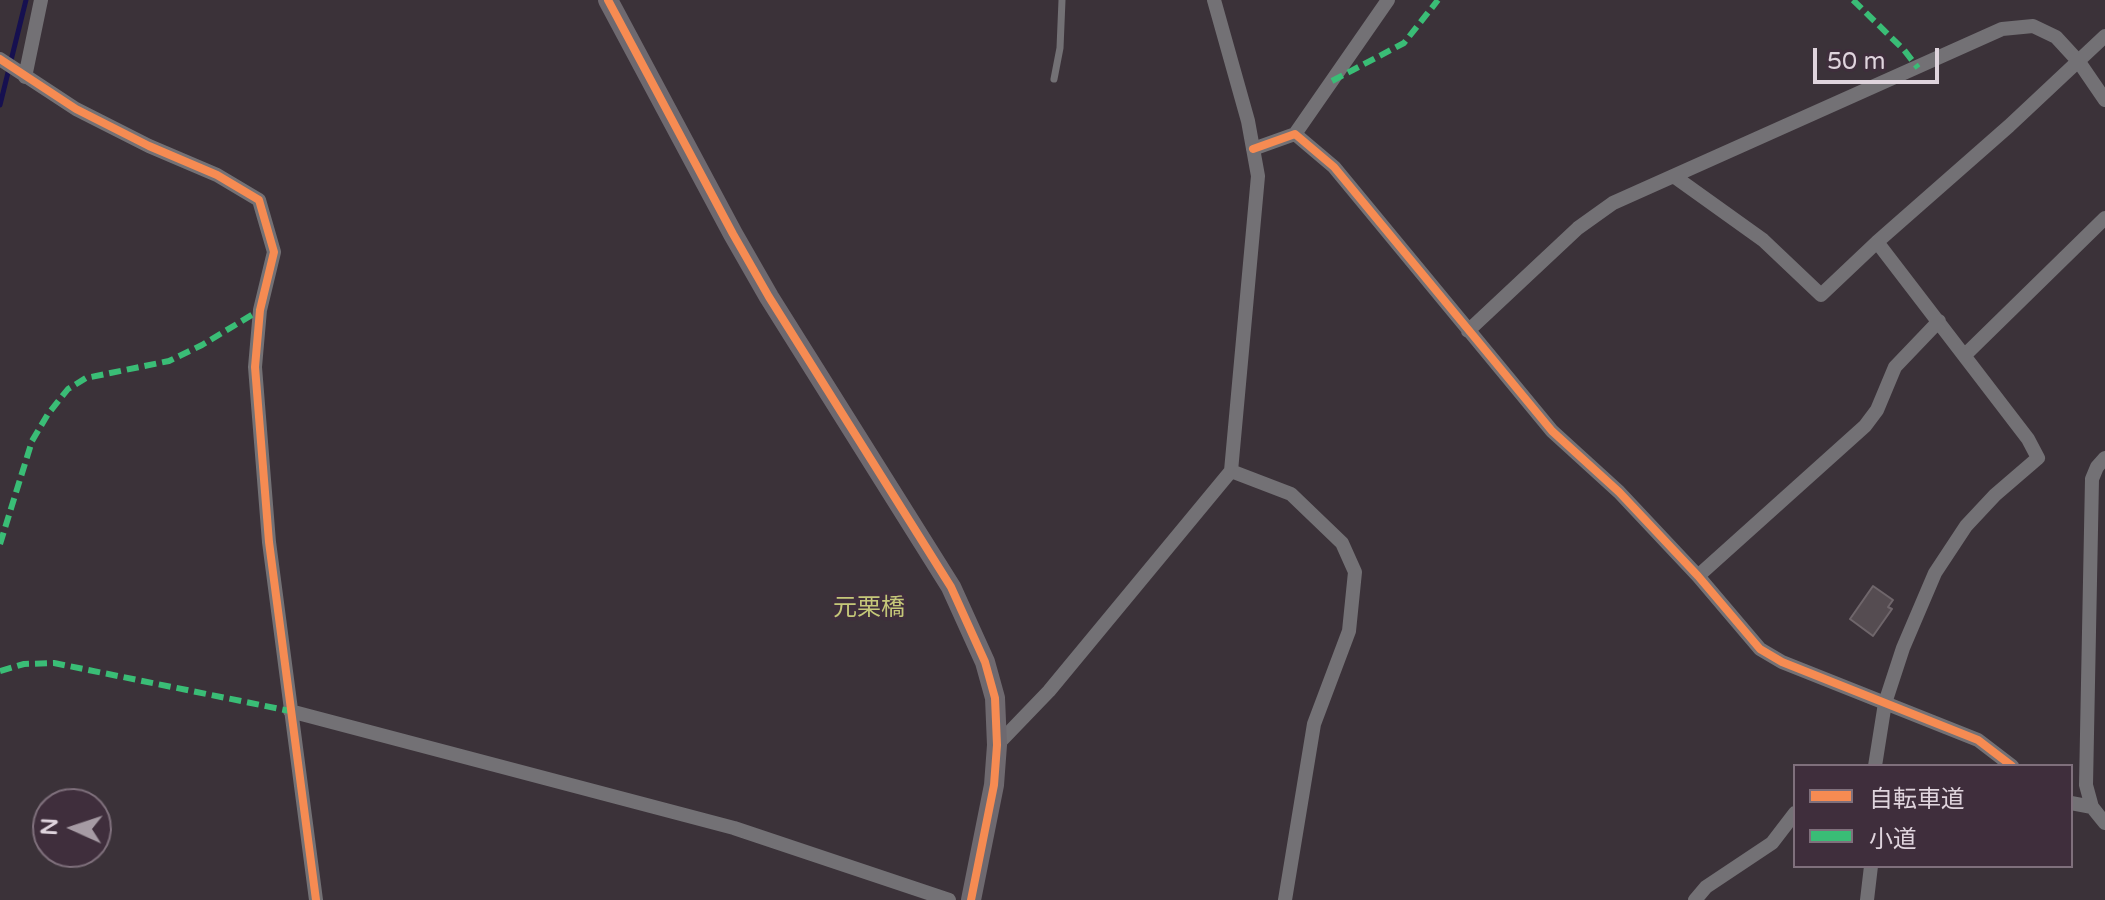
<!DOCTYPE html>
<html>
<head>
<meta charset="utf-8">
<style>
	body { margin:0 }
	#map { position:relative; width:2105px; height:900px; overflow:hidden; background:#3b3239; font-family:"Varela Round","Noto Sans JP",sans-serif }
	canvas { display:block }
	.legend { position:absolute; left:1793px; top:764px; width:280px; height:104px; box-sizing:border-box; background:#3f2e3c; border:2px solid #7f707c; margin:0; padding:10px 14px; list-style:none; font-size:24px; color:#dfd4dd }
	.legend li { display:flex; align-items:center; gap:16px; height:40px }
	.legend b { width:40px; border:2px solid #7f707c }
	.north { position:absolute; left:32px; top:788px; width:80px; height:80px; box-sizing:border-box; background:#3f2e3c; border:2px solid #7f707c; border-radius:50%; rotate:273deg; font-size:22px; font-weight:700; line-height:32px; text-align:center; color:#dfd4dd }
	.north::after { content:''; display:block; margin:auto; width:28px; height:36px; background:#a69ba4; clip-path:polygon(50% 0,100% 100%,50% 72%,0 100%) }
	.scale { position:absolute; left:1813px; top:48px; width:126px; height:36px; box-sizing:border-box; border:4px solid #dfd4dd; border-top:0; padding-left:10px; font-size:24px; line-height:28px; white-space:nowrap; color:#dfd4dd; -webkit-text-stroke:6px #3f2e3c; paint-order:stroke }
</style>
</head>
<body>
<div id="map">
<canvas width="2105" height="900"></canvas>
<ul class="legend">
<li><b style="height:10px;background:#f68b52"></b>自転車道</li>
<li><b style="height:10px;background:#3abd76"></b>小道</li>
</ul>
<div class="north">N</div>
<div class="scale">50 m</div>
</div>
<script>
const ctx = document.querySelector('canvas').getContext('2d');
ctx.lineJoin = 'round';
const toPath = rows => new Path2D(rows.map(r => 'M' + r).join(''));
function trace(path, color, width, dash) { ctx.strokeStyle = color; ctx.lineWidth = width; ctx.lineCap = dash ? 'butt' : 'round'; ctx.setLineDash(dash || []); ctx.stroke(path); }
function paint(path, color) { ctx.fillStyle = color; ctx.fill(path, 'evenodd'); }
function drawText(font, color, halo, rows, align = 'center') {
  ctx.font = font + ' "Varela Round","Noto Sans JP",sans-serif'; ctx.lineWidth = 7; ctx.setLineDash([]); ctx.textBaseline = 'middle'; ctx.strokeStyle = halo; ctx.fillStyle = color; for (const [text, x, y, turn = 0] of rows) {
    ctx.save(); ctx.translate(x, y); ctx.rotate((+turn || 0) * Math.PI / 180); ctx.textAlign = isNaN(turn) ? turn : align; if (halo) ctx.strokeText(text, 0, 0); ctx.fillText(text, 0, 0); ctx.restore();
  }
}
trace(toPath([
	[0,105,26,0]
]), '#161050', 5);
const building = toPath([
	[1873,586,1893,600,1888,607,1892,609,1873,636,1850,619,1873,586]
]);
paint(building, '#554c51');
trace(building, '#6f666b', 2);
trace(toPath([
	[1054,79,1060,48,1062,0]
]), '#737175', 7);
trace(toPath([
	[0,59,76,109,149,146,217,175,259,200,274,252,260,310,255,367,269,542,316,900],
	[25,77,41,0],
	[1295,134,1388,0],
	[1253,149,1295,134,1334,167,1552,431,1619,492,1698,576,1760,649,1782,662,1978,740,2012,766],
	[1675,177,1763,240,1821,295,1877,242],
	[1468,331,1578,228,1613,203,2002,29,2033,26,2056,37,2079,62,2105,100],
	[1965,355,2105,218],
	[2105,458,2097,467,2092,479,2086,785,2092,807,2105,823],
	[1231,471,1291,494,1342,543,1355,572,1349,631,1314,724,1285,900],
	[1698,576,1865,426,1877,410,1895,367,1939,321],
	[290,711,734,828,949,900],
	[997,745,1049,691,1231,471,1258,176,1248,121,1214,0],
	[1875,766,1885,703,1903,648,1935,573,1966,526,1995,495,2038,458,2028,439,1877,242,2009,126,2105,36],
	[2071,803,2092,807],
	[1695,900,1706,887,1772,843,1795,813],
	[1867,900,1871,866]
]), '#737175', 14);
trace(toPath([
	[608,0,733,234,769,297,951,587,985,662,995,698,997,745,994,785,971,900]
]), '#6e696f', 20);
trace(toPath([
	[1853,0,1904,50,1918,68],
	[1332,81,1404,43,1438,0],
	[0,544,32,441,48,414,68,389,86,378,169,361,202,345,260,310],
	[0,671,24,664,54,663,290,711]
]), '#3abd76', 6, [12, 6]);
trace(toPath([
	[608,0,733,234,769,297,951,587,985,662,995,698,997,745,994,785,971,900],
	[0,59,76,109,149,146,217,175,259,200,274,252,260,310,255,367,269,542,316,900],
	[1253,149,1295,134,1334,167,1552,431,1619,492,1698,576,1760,649,1782,662,1978,740,2012,766]
]), '#f68b52', 8);
drawText('24px', '#c5c779', '#3f2e3c', [
	["元栗橋",869,609]
]);
</script>
</body>
</html>
